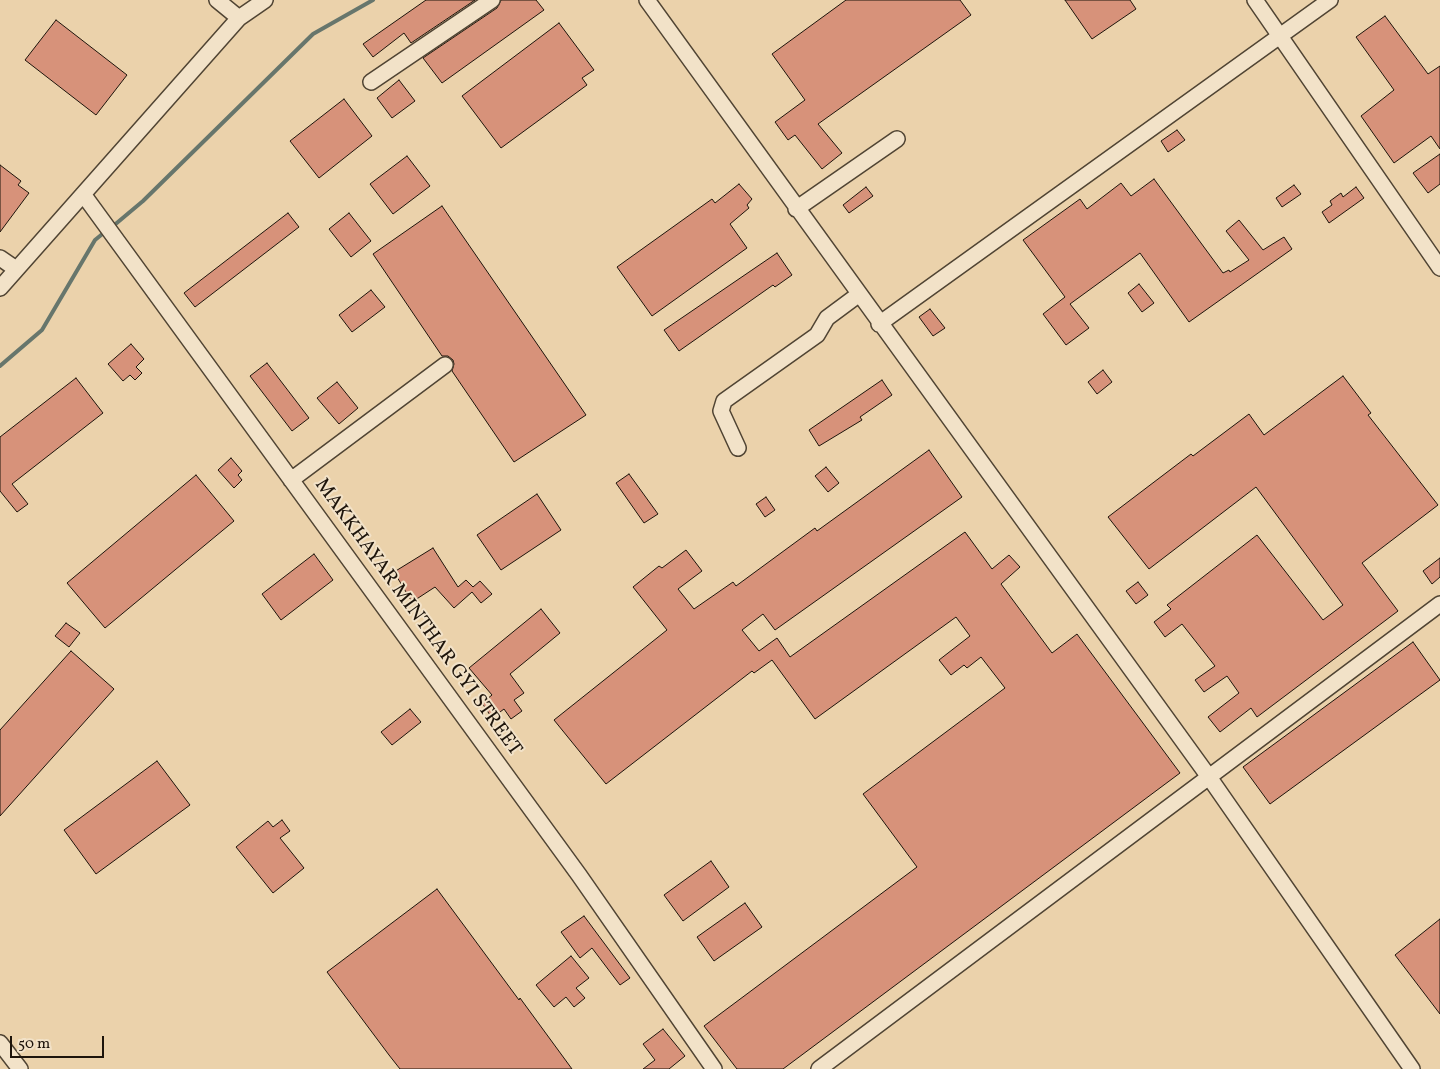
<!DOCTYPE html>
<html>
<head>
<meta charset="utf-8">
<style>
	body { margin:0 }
	#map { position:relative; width:1440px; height:1069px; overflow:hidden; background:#ebd2ab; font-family:Vollkorn,serif }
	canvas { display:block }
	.scale { position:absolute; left:10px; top:1036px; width:94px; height:22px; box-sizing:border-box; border:2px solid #1d140b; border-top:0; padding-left:6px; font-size:15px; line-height:18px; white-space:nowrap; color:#1d140b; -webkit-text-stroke:4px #f2e2c8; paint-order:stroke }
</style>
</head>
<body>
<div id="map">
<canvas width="1440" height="1069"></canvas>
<div class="scale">50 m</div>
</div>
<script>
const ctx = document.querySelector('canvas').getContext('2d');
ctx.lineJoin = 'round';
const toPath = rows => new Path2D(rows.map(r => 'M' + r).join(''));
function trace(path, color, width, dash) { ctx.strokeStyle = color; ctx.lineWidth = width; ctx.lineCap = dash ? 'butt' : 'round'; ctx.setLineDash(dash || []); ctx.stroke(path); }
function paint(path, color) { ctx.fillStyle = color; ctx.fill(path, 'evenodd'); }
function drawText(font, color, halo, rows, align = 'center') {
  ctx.font = font + ' Vollkorn,serif'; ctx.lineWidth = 4; ctx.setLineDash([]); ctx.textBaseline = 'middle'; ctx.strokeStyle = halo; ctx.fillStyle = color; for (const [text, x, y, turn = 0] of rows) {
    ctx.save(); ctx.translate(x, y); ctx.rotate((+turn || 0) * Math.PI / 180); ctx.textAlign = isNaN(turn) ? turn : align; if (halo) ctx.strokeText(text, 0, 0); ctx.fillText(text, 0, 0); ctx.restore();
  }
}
trace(toPath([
	[112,227,143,201,313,34,373,0],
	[0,366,42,330,95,240,106,231]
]), '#67766c', 4);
const building = toPath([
	[426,0,475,0,411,43,404,33,373,57,363,44,426,0],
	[501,0,536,0,544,10,442,83,423,58,497,8,501,0],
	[846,0,960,0,971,15,818,124,842,153,822,169,795,135,788,140,775,122,805,100,772,54,846,0],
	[1065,0,1130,0,1136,9,1092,39,1065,0],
	[1385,16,1428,74,1440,66,1440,149,1431,136,1394,163,1361,116,1394,90,1356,37,1385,16],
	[56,20,127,75,96,115,25,60,56,20],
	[559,23,594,70,582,78,587,85,501,148,462,96,559,23],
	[399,80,415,101,392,118,377,98,399,80],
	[344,99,372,136,319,178,290,141,344,99],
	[1177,130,1185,140,1168,152,1161,141,1177,130],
	[1440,154,1440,184,1428,193,1413,173,1440,154],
	[407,156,430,186,393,214,370,184,407,156],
	[0,165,21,181,18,185,29,193,0,232,0,165],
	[1154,179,1223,273,1229,270,1230,272,1249,260,1226,231,1239,220,1263,250,1284,237,1292,249,1189,322,1140,253,1070,304,1089,328,1066,345,1043,314,1065,297,1023,240,1080,199,1087,209,1121,183,1131,196,1154,179],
	[739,184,752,199,747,205,749,208,730,224,747,248,652,316,617,267,712,199,715,203,739,184],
	[1294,185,1301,194,1282,207,1276,198,1294,185],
	[866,187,873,196,849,213,843,205,866,187],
	[1356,187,1364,198,1329,223,1322,212,1332,205,1330,201,1341,193,1343,197,1356,187],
	[442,206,586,415,514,462,452,371,454,364,453,360,448,356,442,356,373,254,442,206],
	[288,213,299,227,195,307,184,293,288,213],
	[349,213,371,241,351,257,329,229,349,213],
	[777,253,792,275,775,287,773,285,679,351,664,330,777,253],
	[1139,284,1154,303,1142,312,1128,293,1139,284],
	[371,290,385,307,352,332,339,315,371,290],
	[930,309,945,328,933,336,919,317,930,309],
	[131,344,144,359,136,367,142,373,135,380,130,375,123,381,108,364,131,344],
	[267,363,309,418,292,431,250,376,267,363],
	[1103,370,1112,382,1097,394,1088,382,1103,370],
	[1343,376,1371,413,1368,415,1438,505,1362,563,1398,611,1257,717,1251,708,1220,732,1208,717,1239,693,1227,676,1204,692,1195,680,1215,666,1182,624,1165,637,1154,622,1171,609,1167,605,1257,535,1323,620,1343,605,1256,487,1149,569,1108,517,1191,454,1193,456,1249,414,1264,435,1343,376],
	[76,378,103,413,12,484,28,504,17,512,0,491,0,437,76,378],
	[882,380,892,395,860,417,862,420,819,446,809,430,882,380],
	[337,382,358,408,339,424,317,398,337,382],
	[929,450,962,497,775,630,763,614,742,630,759,651,777,638,790,657,965,532,992,569,1009,555,1020,567,1001,584,1052,653,1077,634,1180,773,783,1069,737,1069,704,1026,917,867,863,794,1005,688,981,657,967,668,964,665,951,675,939,660,970,636,956,617,815,719,772,660,754,673,752,671,606,784,554,720,667,630,633,587,659,566,662,568,686,550,702,571,678,589,694,609,733,582,736,586,815,528,817,531,929,450],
	[231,458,242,471,238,475,242,480,234,488,218,470,231,458],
	[826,467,839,483,828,492,815,476,826,467],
	[629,474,658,514,644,523,616,483,629,474],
	[196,475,234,521,105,628,67,583,196,475],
	[537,494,561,530,501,570,477,535,537,494],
	[766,497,775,510,765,517,756,504,766,497],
	[433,548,458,587,466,580,473,587,480,581,492,594,481,603,472,592,454,608,435,587,412,602,394,572,433,548],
	[314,554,333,580,281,620,262,594,314,554],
	[1440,558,1440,577,1432,584,1423,571,1440,558],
	[1138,582,1148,595,1136,604,1126,591,1138,582],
	[541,609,560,633,510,674,524,693,514,700,522,711,511,719,504,709,492,718,482,703,492,695,469,668,541,609],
	[66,623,80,633,69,647,55,636,66,623],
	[1413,642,1440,680,1270,804,1243,767,1413,642],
	[71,651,114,689,0,816,0,730,71,651],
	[410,709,421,722,392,745,381,732,410,709],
	[157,761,190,805,96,874,64,830,157,761],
	[282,820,290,831,280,838,304,868,273,893,236,847,268,821,273,827,282,820],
	[711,861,729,887,683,921,664,895,711,861],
	[437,889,519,1000,520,998,572,1069,400,1069,389,1055,327,972,437,889],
	[745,903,762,927,714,961,697,937,745,903],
	[584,916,630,978,620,985,592,948,580,958,561,932,584,916],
	[1440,919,1440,1014,1395,955,1440,919],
	[571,956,589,978,576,988,585,998,574,1007,566,997,554,1007,536,985,571,956],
	[663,1029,685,1056,669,1069,643,1069,655,1060,643,1044,663,1029]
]);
paint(building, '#d7927a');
trace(building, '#1d140b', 1);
const minor = toPath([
	[217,0,239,18],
	[647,0,1209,777,1412,1069],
	[1255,0,1440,268],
	[371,82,492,0],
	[83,194,579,875,714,1069],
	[796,209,897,139],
	[0,258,16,269],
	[0,288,239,18,265,0],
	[879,324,1330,0],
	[738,448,721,411,724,401,817,335,827,318,858,295],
	[291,480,445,365],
	[0,1043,20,1069],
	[819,1069,1440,604]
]);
trace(minor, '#504433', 18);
trace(minor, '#f2e2c8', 15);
drawText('20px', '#1d140b', '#f2e2c8', [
	["MAKKHAYAR MINTHAR GYI STREET",417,618,54]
]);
</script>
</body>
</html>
